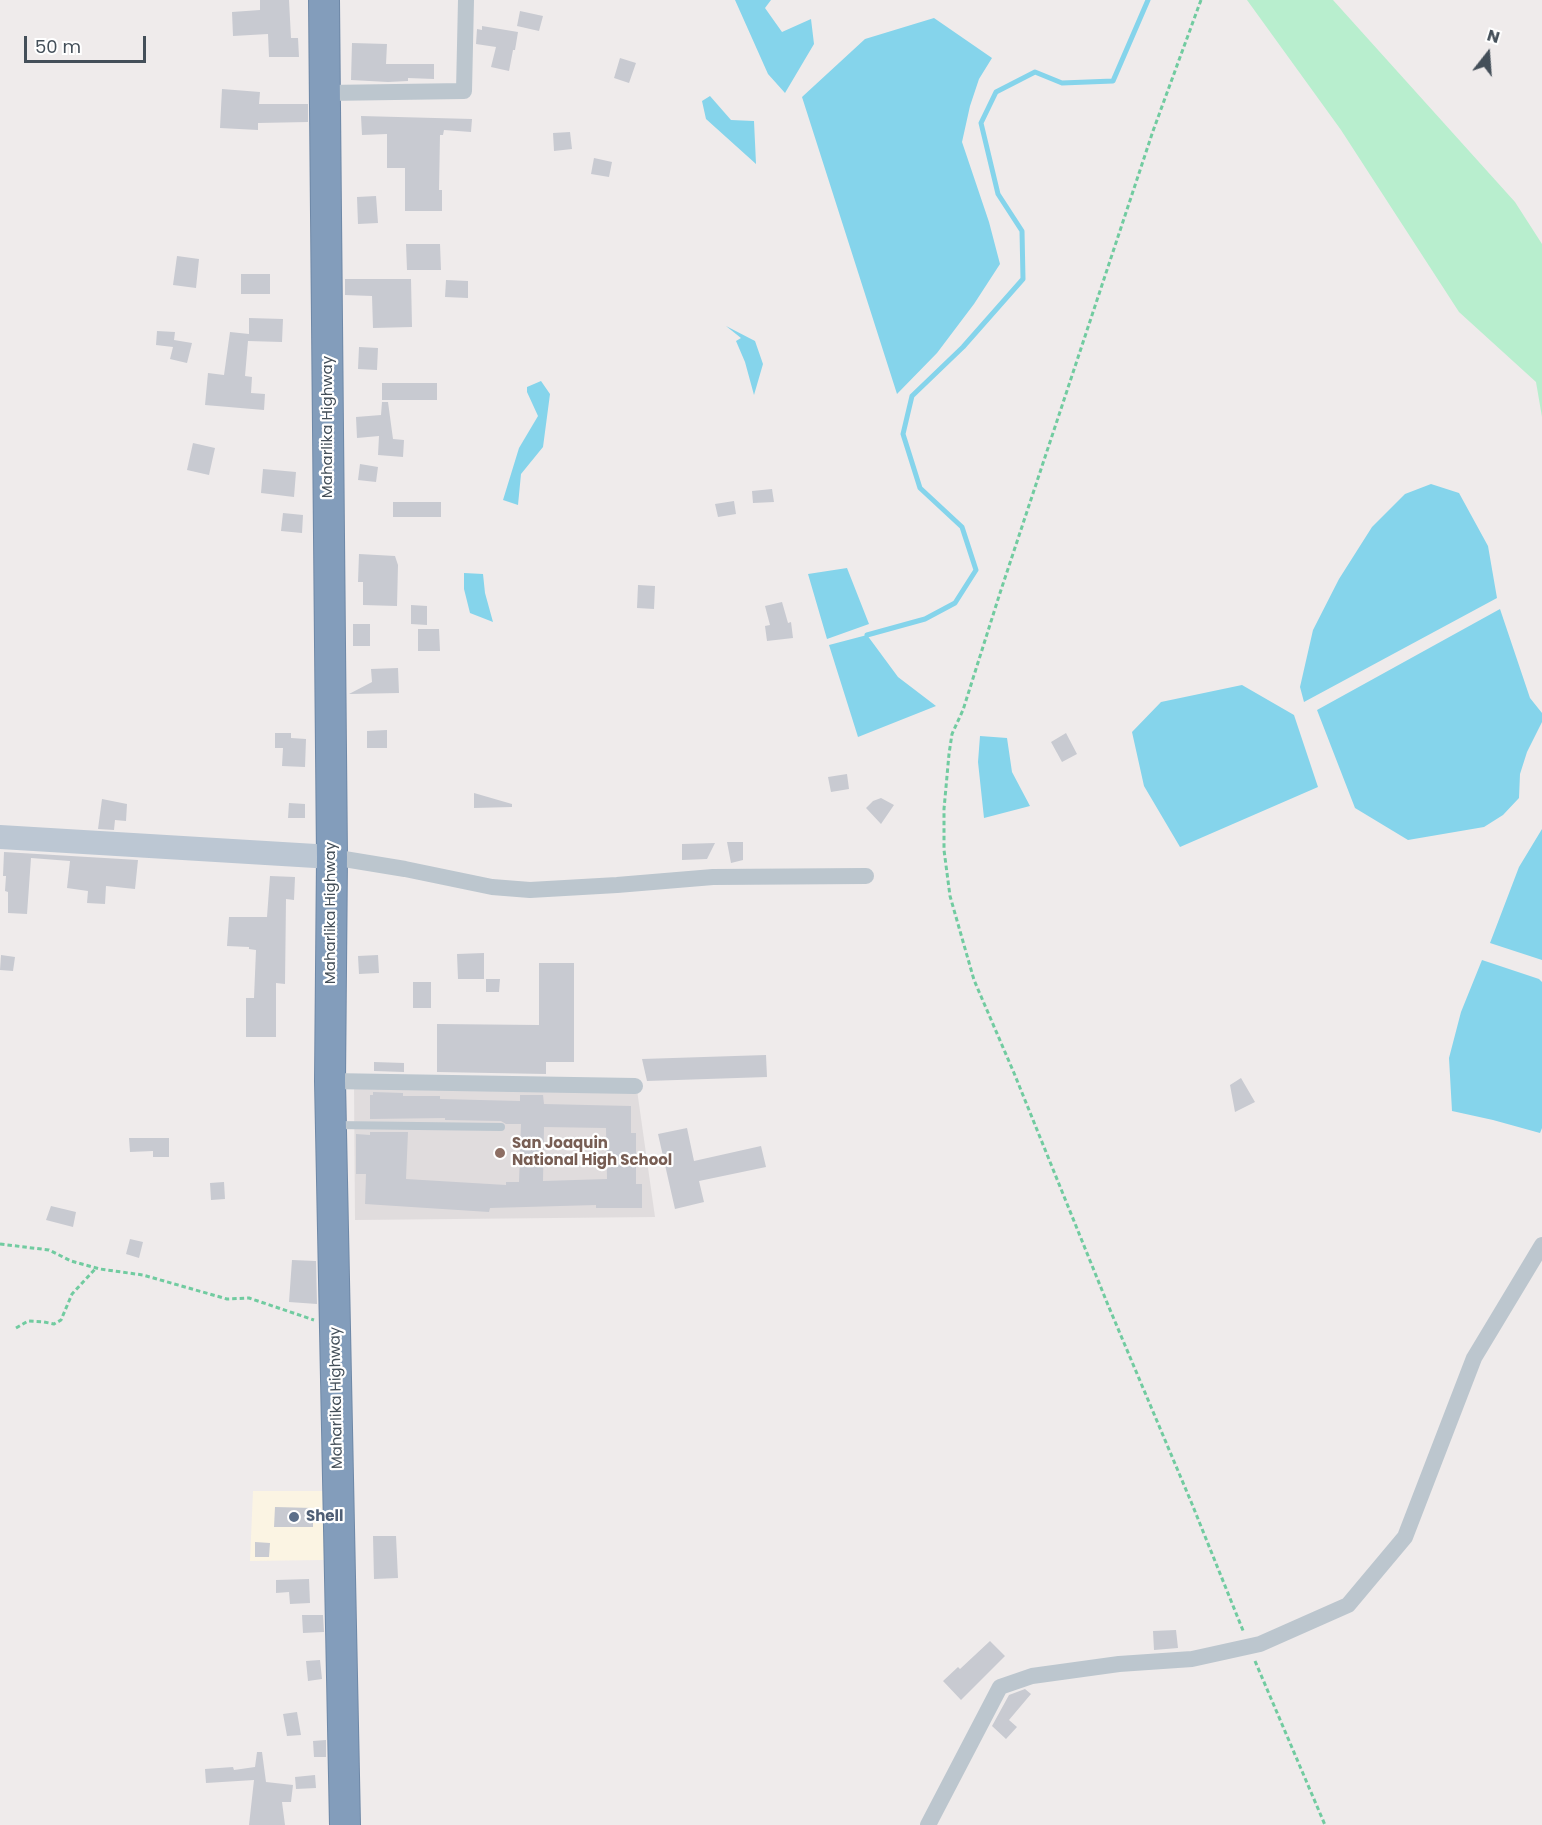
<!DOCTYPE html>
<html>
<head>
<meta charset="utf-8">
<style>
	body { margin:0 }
	#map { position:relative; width:1542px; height:1825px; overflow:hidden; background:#efebeb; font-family:Poppins,sans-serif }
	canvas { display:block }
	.north { position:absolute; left:1458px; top:24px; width:60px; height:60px; -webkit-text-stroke:4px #fff; paint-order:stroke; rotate:17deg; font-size:16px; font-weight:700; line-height:24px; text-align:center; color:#444f59 }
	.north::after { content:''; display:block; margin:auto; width:21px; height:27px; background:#444f59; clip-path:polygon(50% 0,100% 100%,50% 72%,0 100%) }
	.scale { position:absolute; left:24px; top:36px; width:122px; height:27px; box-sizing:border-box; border:3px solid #444f59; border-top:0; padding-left:8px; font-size:18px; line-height:21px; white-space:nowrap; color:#444f59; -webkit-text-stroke:4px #fff; paint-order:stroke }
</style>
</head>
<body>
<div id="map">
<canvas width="1542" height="1825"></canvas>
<div class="north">N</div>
<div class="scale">50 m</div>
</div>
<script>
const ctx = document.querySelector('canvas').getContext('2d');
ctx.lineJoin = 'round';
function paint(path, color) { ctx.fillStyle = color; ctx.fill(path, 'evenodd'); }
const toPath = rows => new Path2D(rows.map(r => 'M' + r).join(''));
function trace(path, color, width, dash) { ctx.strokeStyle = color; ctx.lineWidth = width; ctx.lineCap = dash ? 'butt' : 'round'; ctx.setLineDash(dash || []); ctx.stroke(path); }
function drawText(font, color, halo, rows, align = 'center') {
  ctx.font = font + ' Poppins,sans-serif'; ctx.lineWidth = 4.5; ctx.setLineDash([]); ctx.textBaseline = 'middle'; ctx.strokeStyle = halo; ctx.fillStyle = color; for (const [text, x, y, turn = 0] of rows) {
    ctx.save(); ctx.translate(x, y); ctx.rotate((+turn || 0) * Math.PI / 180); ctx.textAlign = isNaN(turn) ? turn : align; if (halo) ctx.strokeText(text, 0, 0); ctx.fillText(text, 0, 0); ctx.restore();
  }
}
paint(toPath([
	[253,1491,323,1491,324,1560,250,1561]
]), '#fbf4e3');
paint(toPath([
	[354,1083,637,1090,655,1217,355,1220]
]), '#e0dcdd');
paint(toPath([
	[1247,0,1333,0,1515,202,1542,244,1542,417,1536,382,1459,312,1341,130]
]), '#b8eece');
paint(toPath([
	[735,0,771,0,765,8,782,32,811,19,814,44,785,93,768,74],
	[934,18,992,58,979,79,970,106,962,142,989,222,1000,264,974,304,937,353,897,394,802,97,865,39],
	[710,96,731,120,754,121,756,164,706,119,702,101],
	[726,326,755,341,763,364,754,395,745,362,736,341,741,338],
	[541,381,550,394,543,447,521,474,518,505,503,500,519,448,538,416,527,392,527,387],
	[1431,484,1459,493,1488,546,1497,598,1304,702,1300,687,1313,630,1339,579,1372,527,1405,494],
	[847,568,869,624,827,639,808,574],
	[464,573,483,574,485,593,493,622,470,613,464,589],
	[1500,609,1530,698,1542,713,1542,722,1527,752,1520,774,1519,798,1503,815,1484,827,1408,840,1355,808,1317,710],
	[867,635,898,677,936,706,858,737,829,645],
	[1242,685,1294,715,1318,787,1180,847,1144,786,1132,732,1161,702],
	[980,736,1007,738,1012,772,1030,806,984,818,978,762],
	[1542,829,1542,960,1490,943,1519,867],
	[1482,960,1539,979,1542,982,1542,1128,1540,1133,1493,1120,1452,1111,1449,1058,1461,1012]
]), '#85d4eb');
trace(toPath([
	[867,635,925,619,955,603,976,570,962,527,920,488,903,434,912,396,963,347,1023,279,1022,231,998,194,981,123,996,92,1035,72,1062,83,1113,81,1148,0]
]), '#85d4eb', 5);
paint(toPath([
	[260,0,289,0,291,38,298,38,299,57,269,57,268,34,233,36,232,12,260,10],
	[520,11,543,16,539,31,517,26],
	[482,26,518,32,515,50,513,50,509,71,491,67,496,47,476,44,477,29,482,30],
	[352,43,387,44,386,64,434,64,434,79,408,78,408,81,388,82,351,80],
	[620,58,636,63,629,83,614,78],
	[222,89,260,92,259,104,308,104,308,122,258,123,258,130,220,128],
	[361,116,472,119,471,132,444,130,443,135,440,135,439,190,442,190,442,211,405,211,405,168,387,168,387,134,362,135],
	[570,132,572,149,554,151,553,133],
	[594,158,612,162,609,177,591,174],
	[376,196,378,223,358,224,357,197],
	[406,244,440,244,441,270,407,270],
	[177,256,199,259,196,288,173,285],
	[241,274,270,274,270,294,241,294],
	[345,279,411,279,412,327,373,328,372,296,345,295],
	[446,280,468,281,468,298,445,297],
	[249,318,283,319,282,342,248,341,245,376,252,377,251,393,265,394,264,410,205,405,208,373,224,375,230,332,249,334],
	[157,331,175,332,174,340,192,343,187,363,170,359,173,347,156,345],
	[359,347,378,348,377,370,358,369],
	[382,383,437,383,437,400,382,400],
	[382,402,388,402,393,439,404,440,403,457,378,455,379,436,357,438,356,417,381,415],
	[193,443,215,448,209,475,187,470],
	[360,464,378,467,376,482,358,480],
	[263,469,296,472,294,497,261,493],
	[772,489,774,502,753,503,752,491],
	[734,501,736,514,718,517,715,504],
	[393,502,441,502,441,517,393,517],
	[283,513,303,515,302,533,281,531],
	[359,554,395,556,398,565,397,606,363,605,363,582,358,582],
	[638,585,655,586,654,609,637,608],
	[782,602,788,623,791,622,793,638,767,641,765,626,770,625,765,606],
	[411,605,427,606,427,625,411,624],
	[353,624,370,624,370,646,353,646],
	[418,629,439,629,440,651,418,651],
	[398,668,399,693,349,694,372,682,371,669],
	[387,730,387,748,367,748,367,731],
	[275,733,291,733,291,738,306,739,305,767,282,766,283,748,275,748],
	[1066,733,1077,754,1062,762,1051,742],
	[847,774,849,789,831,792,828,777],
	[474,793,512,804,512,807,474,808],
	[881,798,894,805,881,824,866,808,873,801],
	[102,799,127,804,126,821,115,820,114,830,98,829],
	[289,803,305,804,305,818,288,818],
	[727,842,743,842,743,860,731,863],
	[715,843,707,859,682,860,682,844],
	[4,852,138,860,135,889,106,886,105,904,87,903,88,891,67,888,70,861,31,858,27,914,8,913,8,892,5,891,6,876,3,876],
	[270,876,295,877,294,900,286,899,285,984,276,983,276,1037,246,1037,246,998,254,998,256,950,249,949,249,947,227,946,229,917,267,917],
	[484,953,484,979,458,979,457,954],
	[1,955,15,957,13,971,0,970],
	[378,955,379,973,359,974,358,956],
	[539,963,574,963,574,1062,546,1062,546,1074,437,1072,437,1024,539,1025],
	[486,979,500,979,499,992,486,992],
	[413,982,431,982,431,1008,413,1008],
	[766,1055,767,1077,647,1081,642,1059],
	[374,1062,404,1063,404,1072,374,1071],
	[1241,1078,1255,1102,1235,1112,1230,1085],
	[373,1092,403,1093,403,1096,440,1096,440,1099,520,1101,520,1095,543,1095,544,1104,631,1106,631,1133,636,1133,636,1184,642,1184,642,1208,596,1208,596,1205,490,1208,489,1212,365,1204,366,1174,356,1174,356,1134,370,1135,370,1132,408,1132,406,1179,506,1185,506,1182,519,1182,521,1124,506,1124,501,1121,445,1120,445,1118,370,1119,370,1095,373,1095],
	[544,1127,606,1128,607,1179,543,1181],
	[687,1128,694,1161,761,1146,766,1167,699,1181,704,1202,675,1209,658,1134],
	[129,1138,169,1138,169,1157,153,1157,153,1151,130,1152],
	[224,1182,225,1199,211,1200,210,1183],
	[51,1206,76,1212,73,1227,46,1220],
	[130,1239,143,1242,139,1258,126,1254],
	[292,1260,316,1261,317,1304,289,1302],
	[275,1507,313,1508,313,1527,274,1527],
	[373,1536,396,1536,398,1578,374,1579],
	[255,1542,270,1543,269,1557,255,1557],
	[309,1579,310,1603,290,1604,289,1592,276,1593,276,1580],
	[302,1615,323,1615,324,1632,303,1633],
	[1176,1630,1178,1648,1154,1650,1153,1631],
	[990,1641,1005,1656,961,1700,943,1681,958,1667,960,1669],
	[320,1660,322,1679,308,1681,306,1661],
	[1025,1689,1031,1694,1009,1720,1017,1727,1006,1739,992,1726,1009,1695],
	[297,1712,301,1735,287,1736,283,1714],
	[326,1740,326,1757,314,1757,313,1741],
	[257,1752,262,1752,266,1782,293,1785,291,1802,282,1802,285,1825,249,1825,254,1780,206,1783,205,1769,233,1767,234,1770,255,1767],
	[315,1775,316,1788,296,1789,295,1777]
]), '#c8cad1');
const highway = toPath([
	[324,0,332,857,330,1081,345,1825]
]);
trace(highway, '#6e88a7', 32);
trace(toPath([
	[1201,0,1153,131,1000,593,963,710,952,734,949,754,944,809,944,850,950,896,974,980,1014,1073,1108,1305,1192,1504,1244,1633],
	[0,1244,49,1250,71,1261,100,1269,143,1275,227,1299,249,1298,314,1320],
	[16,1328,28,1321,44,1322,54,1324,61,1320,72,1294,96,1268],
	[1255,1661,1325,1825]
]), '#71cba0', 3, [4.5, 3]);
trace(toPath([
	[335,1125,501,1127]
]), '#bcc6ce', 8);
trace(toPath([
	[326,93,464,91,466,0],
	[332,857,405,869,492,887,530,890,617,885,713,877,866,876],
	[330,1081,635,1086],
	[928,1825,1000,1687,1032,1676,1119,1664,1192,1659,1260,1644,1348,1605,1405,1537,1474,1358,1542,1245]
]), '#bcc6ce', 16);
trace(toPath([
	[0,837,332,857]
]), '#bcc7d3', 24);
trace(highway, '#839dbb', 30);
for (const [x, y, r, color] of [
	[500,1153,6,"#8d6e63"],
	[294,1517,6,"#5c6f8a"]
]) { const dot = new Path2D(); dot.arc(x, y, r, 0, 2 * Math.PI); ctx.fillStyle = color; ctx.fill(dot); trace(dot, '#fff', 2); }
drawText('15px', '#444f59', '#fff', [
	["Maharlika Highway",328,427,-90],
	["Maharlika Highway",331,913,-90],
	["Maharlika Highway",337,1398,-91]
]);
drawText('bold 15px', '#785e54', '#fff', [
	["San Joaquin",512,1144],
	["National High School",512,1161]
], 'left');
drawText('bold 15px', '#4e5e75', '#fff', [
	["Shell",306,1517]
], 'left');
</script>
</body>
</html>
